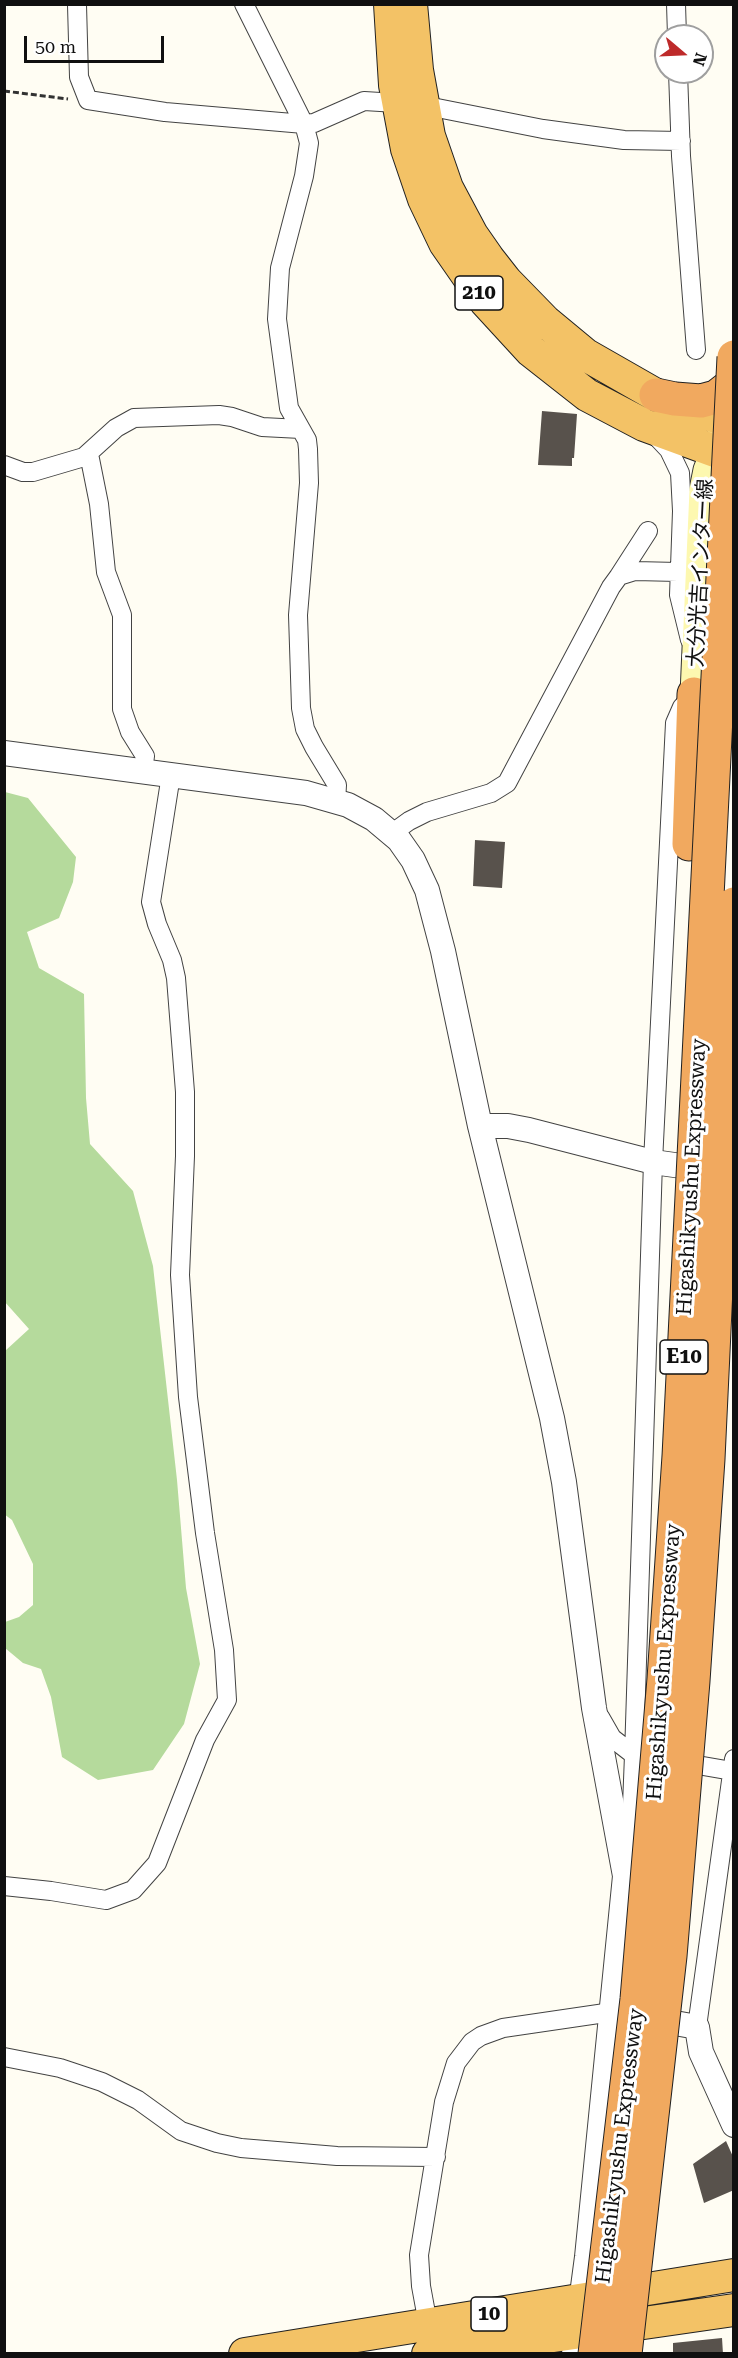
<!DOCTYPE html>
<html>
<head>
<meta charset="utf-8">
<style>
	body { margin:0 }
	#map { position:relative; width:738px; height:2358px; overflow:hidden; background:#fffdf3; font-family:"Roboto Serif",serif }
	canvas { display:block }
	.frame { position:absolute; inset:0; border:6px solid #101010; pointer-events:none }
	.north { position:absolute; left:654px; top:24px; width:60px; height:60px; box-sizing:border-box; background:#fff; border:2px solid #9f9f9f; border-radius:50%; rotate:109deg; font-size:16px; font-weight:700; line-height:24px; text-align:center; color:#101010 }
	.north::after { content:''; display:block; margin:auto; width:21px; height:27px; background:#be2a2a; clip-path:polygon(50% 0,100% 100%,50% 72%,0 100%) }
	.scale { position:absolute; left:24px; top:36px; width:140px; height:27px; box-sizing:border-box; border:3px solid #101010; border-top:0; padding-left:8px; font-size:18px; line-height:21px; white-space:nowrap; color:#101010; -webkit-text-stroke:4px #fff; paint-order:stroke }
</style>
</head>
<body>
<div id="map">
<canvas width="738" height="2358"></canvas>
<div class="frame"></div>
<div class="north">N</div>
<div class="scale">50 m</div>
</div>
<script>
const ctx = document.querySelector('canvas').getContext('2d');
ctx.lineJoin = 'round';
function paint(path, color) { ctx.fillStyle = color; ctx.fill(path, 'evenodd'); }
const toPath = rows => new Path2D(rows.map(r => 'M' + r).join(''));
function trace(path, color, width, dash) { ctx.strokeStyle = color; ctx.lineWidth = width; ctx.lineCap = dash ? 'butt' : 'round'; ctx.setLineDash(dash || []); ctx.stroke(path); }
function drawText(font, color, halo, rows, align = 'center') {
  ctx.font = font + ' "Roboto Serif","Noto Sans JP",serif'; ctx.lineWidth = 6; ctx.setLineDash([]); ctx.textBaseline = 'middle'; ctx.strokeStyle = halo; ctx.fillStyle = color; for (const [text, x, y, turn = 0] of rows) {
    ctx.save(); ctx.translate(x, y); ctx.rotate((+turn || 0) * Math.PI / 180); ctx.textAlign = isNaN(turn) ? turn : align; if (halo) ctx.strokeText(text, 0, 0); ctx.fillText(text, 0, 0); ctx.restore();
  }
}
paint(toPath([
	[5,792,28,798,76,857,73,882,59,918,27,932,39,968,84,994,86,1098,90,1144,133,1191,153,1266,177,1480,186,1588,200,1664,184,1724,153,1770,98,1780,62,1757,51,1697,41,1669,23,1663,5,1648,5,1622,19,1617,33,1605,33,1564,12,1520,4,1514,5,1351,29,1329,4,1301]
]), '#b5da9c');
paint(toPath([
	[542,411,577,414,574,458,572,458,572,466,538,465],
	[475,840,505,842,502,888,473,886],
	[726,2141,734,2159,734,2190,704,2203,693,2164],
	[722,2338,723,2354,673,2354,673,2343]
]), '#58524c');
const minor = toPath([
	[244,4,304,124,309,143,304,176,280,268,277,319,289,408,307,440,308,449,309,483,298,615,301,708,305,729,314,747,337,785,336,802],
	[676,4,677,36],
	[77,5,79,77,88,100,165,112,304,124,314,123,364,101,397,103,422,105,543,129,624,140,681,141],
	[678,72,681,156,696,350],
	[654,434,669,450,680,473,682,511,679,595,690,640],
	[89,454,99,504,106,572,122,615,122,709,130,732,145,756,143,771],
	[4,465,23,472,33,472,84,457,116,428,134,418,219,415,232,417,262,427,301,429],
	[619,576,648,531],
	[391,834,409,821,427,812,491,793,507,783,611,587,619,576,635,571,678,572],
	[600,1717,612,1738,634,1755,644,1757],
	[680,1762,732,1771],
	[627,1860,631,1831,634,1755,653,1162,675,723,682,707,688,701],
	[4,1886,51,1891,106,1900,133,1890,157,1863,205,1740,227,1700,224,1650,205,1533,188,1397,180,1275,185,1156,185,1092,176,978,172,960,157,924,151,902,171,775],
	[697,2027,734,1759],
	[4,2057,60,2068,102,2082,138,2100,181,2131,217,2143,241,2148,337,2156,436,2157],
	[428,2324,421,2286,419,2255,444,2102,456,2063,472,2042,481,2036,503,2028,612,2012]
]);
const tertiary = toPath([
	[4,753,306,793,348,805,374,819,399,840,413,860,427,890,443,951,480,1126,552,1418,564,1482,594,1708,625,1876,587,2257,574,2354],
	[480,1126,508,1126,529,1130,653,1162,710,1170],
	[647,2018,697,2027,701,2052,734,2125]
]);
const secondary = toPath([
	[694,694,703,490,707,470,722,432]
]);
const trunk = toPath([
	[390,4,395,85,407,149,424,199,445,243,486,302,531,351,587,395,644,425,734,458],
	[411,4,417,70,429,136,447,188,472,235,488,258,506,281,545,321,586,355,656,395,682,406,734,423],
	[245,2354,734,2275],
	[428,2354,734,2310]
]);
const motorway = toPath([
	[656,395,675,399,701,401,716,397,734,383],
	[689,844,694,694]
]);
trace(minor, '#434343', 20);
trace(tertiary, '#434343', 26);
trace(secondary, '#323232', 29);
trace(trunk, '#212121', 34);
trace(motorway, '#212121', 35);
trace(toPath([
	[4,91,68,99]
]), '#323232', 3, [6, 3]);
trace(minor, '#fff', 18);
trace(tertiary, '#fff', 24);
trace(secondary, '#fdf8b0', 27);
trace(trunk, '#f3c266', 32);
trace(motorway, '#f1a95f', 33);
const motorwayBridge = toPath([
	[595,2354,637,1999,664,1679,679,1456,734,357],
	[625,2354,670,1956,693,1681,708,1459,734,904]
]);
trace(motorwayBridge, '#212121', 35, []);
trace(motorwayBridge, '#f1a95f', 33);
for (const [x, y, w] of [
	[479,293,48],
	[684,1357,48],
	[489,2314,36]
]) { const box = new Path2D(); box.roundRect(x - w / 2, y - 17, w, 34, 4.5); ctx.fillStyle = '#fff'; ctx.fill(box); trace(box, '#101010', 1.5); }
drawText('bold 20px', '#101010', null, [
	["210",479,293],
	["E10",684,1357],
	["10",489,2314]
]);
drawText('21px', '#101010', '#fff', [
	["大分光吉インター線",701,573,-87],
	["Higashikyushu Expressway",692,1177,-87],
	["Higashikyushu Expressway",664,1662,-86],
	["Higashikyushu Expressway",620,2146,-83]
]);
</script>
</body>
</html>
